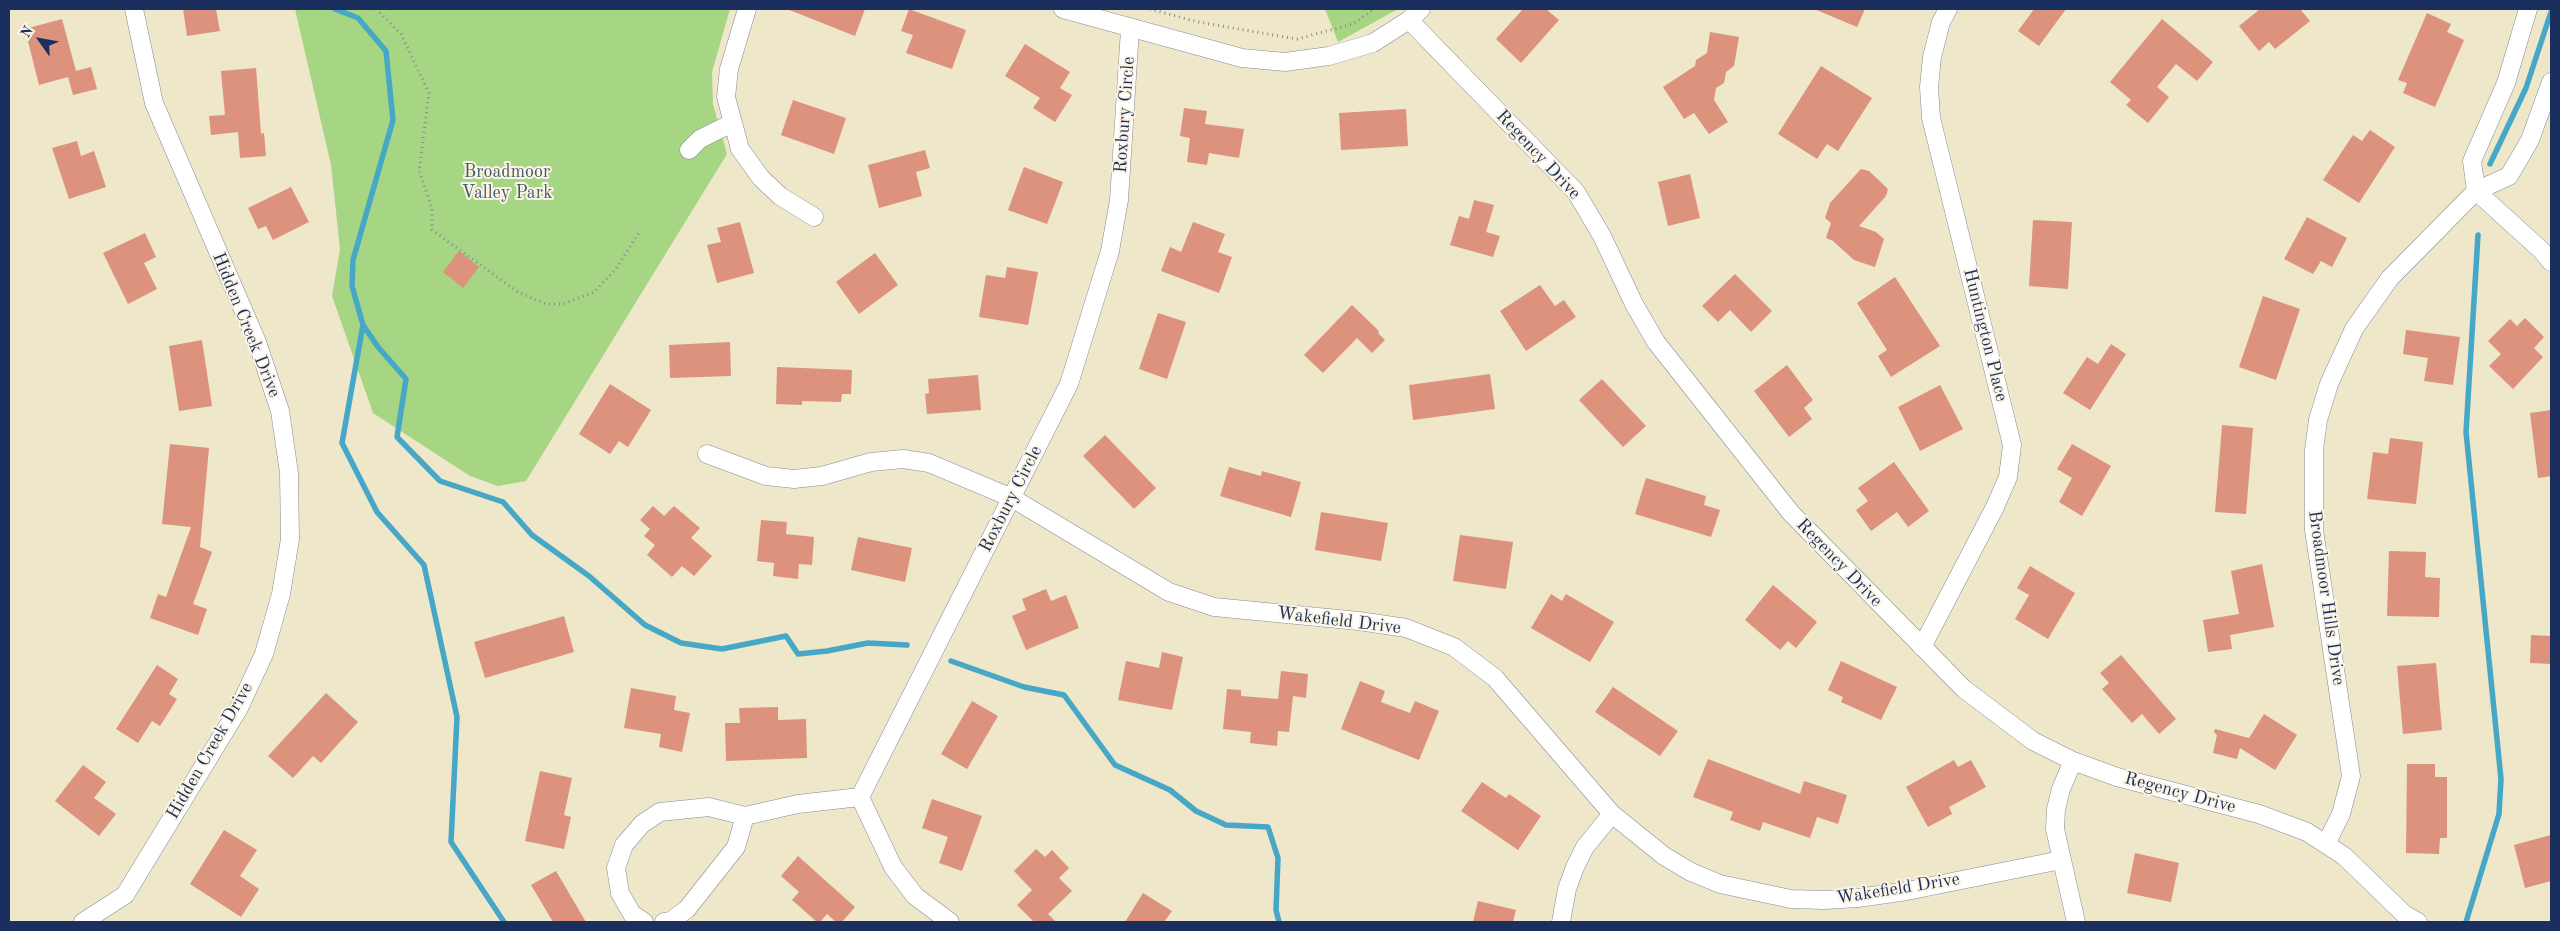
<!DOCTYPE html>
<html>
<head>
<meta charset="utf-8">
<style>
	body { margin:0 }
	#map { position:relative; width:2560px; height:931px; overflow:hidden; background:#eee7ca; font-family:"Old Standard TT",serif }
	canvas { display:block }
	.frame { position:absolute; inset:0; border:10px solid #1b2f5e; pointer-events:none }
	.north { position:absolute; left:15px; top:15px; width:50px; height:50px; -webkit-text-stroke:4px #fcf5e5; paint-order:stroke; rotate:302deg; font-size:14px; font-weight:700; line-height:20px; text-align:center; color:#1b2f5e }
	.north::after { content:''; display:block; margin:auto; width:18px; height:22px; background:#1b2f5e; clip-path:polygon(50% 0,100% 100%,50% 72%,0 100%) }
</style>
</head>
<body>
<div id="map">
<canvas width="2560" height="931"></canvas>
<div class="frame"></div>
<div class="north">N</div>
</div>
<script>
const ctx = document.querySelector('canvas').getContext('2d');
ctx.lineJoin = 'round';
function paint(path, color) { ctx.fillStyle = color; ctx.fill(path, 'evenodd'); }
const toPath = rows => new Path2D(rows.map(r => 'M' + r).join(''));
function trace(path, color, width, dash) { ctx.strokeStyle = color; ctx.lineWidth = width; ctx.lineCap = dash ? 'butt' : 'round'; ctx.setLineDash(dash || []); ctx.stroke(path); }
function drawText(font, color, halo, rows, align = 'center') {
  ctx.font = font + ' "Old Standard TT",serif'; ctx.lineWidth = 4; ctx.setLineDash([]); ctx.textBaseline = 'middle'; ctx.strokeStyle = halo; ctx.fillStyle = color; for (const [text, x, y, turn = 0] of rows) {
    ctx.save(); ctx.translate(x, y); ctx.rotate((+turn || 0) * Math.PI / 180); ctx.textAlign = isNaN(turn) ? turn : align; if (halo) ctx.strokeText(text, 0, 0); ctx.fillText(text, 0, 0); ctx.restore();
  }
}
paint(toPath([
	[295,9,730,9,712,72,713,104,727,154,526,481,498,486,470,476,373,413,332,296,340,249,331,165],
	[1325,9,1398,9,1338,42]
]), '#a6d684');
trace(toPath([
	[335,9,358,18,386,51,393,120,353,260,352,286,363,325,342,443,377,512,424,565,457,717,451,842,504,922],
	[2490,164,2526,88,2551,12],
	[363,325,378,347,406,379,397,437,440,481,503,502,532,535,589,576,645,625,681,643,722,649,786,636,798,654,827,651,868,643,907,645],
	[951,661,1024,687,1064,695,1115,765,1170,790,1196,811,1226,825,1268,827,1278,858,1276,910,1279,922],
	[2466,922,2499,814,2501,779,2466,432,2478,235]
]), '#46a7c6', 5.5);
paint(toPath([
	[183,9,216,9,220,31,187,36],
	[787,9,865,9,855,36],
	[909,9,966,30,952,69,906,53,913,35,901,31],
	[1523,9,1546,9,1559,20,1521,63,1496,39],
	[1814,9,1865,9,1857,27],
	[2034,9,2066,9,2039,46,2018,31],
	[2260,9,2300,9,2310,21,2275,49,2269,42,2259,51,2239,26],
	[2427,13,2451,24,2447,32,2464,40,2435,107,2403,93,2407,83,2398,80],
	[62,19,76,71,91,67,97,89,73,95,68,77,39,85,25,29],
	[2162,19,2213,62,2197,81,2176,64,2157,87,2169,97,2148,123,2126,105,2131,100,2110,82],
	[1710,32,1739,37,1734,66,1726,72,1724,83,1716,88,1714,100,1728,122,1709,134,1694,113,1684,119,1663,87,1695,66,1696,60,1707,53],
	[1025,44,1070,72,1060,88,1072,95,1055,122,1033,108,1040,98,1005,76],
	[1821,66,1872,98,1838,151,1827,144,1817,159,1778,134],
	[256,68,261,134,264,133,266,156,240,158,238,132,211,135,209,116,225,115,221,71],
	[793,100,846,118,834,154,781,135],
	[1184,108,1207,111,1205,124,1244,129,1239,158,1209,153,1207,165,1187,162,1190,138,1180,136],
	[1406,109,1408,146,1341,150,1339,113],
	[2370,130,2395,147,2359,203,2323,180,2353,135,2362,141],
	[77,141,81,156,94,151,106,187,69,199,52,148],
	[925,150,930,168,916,172,922,196,879,208,868,165],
	[1024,167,1063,182,1047,224,1008,210],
	[1861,169,1869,171,1888,189,1886,196,1859,226,1876,232,1884,239,1875,267,1854,260,1833,241,1826,238,1831,223,1825,218,1830,203],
	[1690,174,1700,218,1668,226,1658,182],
	[291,187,309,222,273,240,266,226,258,229,248,208],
	[1474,200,1494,205,1486,232,1500,236,1493,257,1450,245,1459,216,1469,219],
	[2307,217,2347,238,2332,267,2321,261,2313,274,2284,259],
	[2033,220,2072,222,2068,289,2029,286],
	[740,222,754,273,717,283,707,245,721,242,717,228],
	[1193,222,1225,234,1218,252,1232,257,1219,293,1161,271,1170,247,1181,252],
	[145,233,156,257,144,263,157,289,128,304,103,253],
	[459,251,479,267,463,288,443,272],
	[875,253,898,285,859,314,836,282],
	[1007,267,1038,272,1028,325,979,317,986,275,1005,278],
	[1735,274,1772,311,1751,332,1730,310,1718,322,1702,306],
	[1895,277,1940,346,1891,377,1878,356,1887,350,1857,303],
	[1540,285,1555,306,1564,300,1576,317,1526,351,1500,311],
	[2263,296,2300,309,2276,380,2239,367],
	[1352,305,1379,331,1378,333,1385,340,1372,353,1357,338,1323,373,1304,355],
	[1158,313,1186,322,1167,379,1139,369],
	[2525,318,2544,337,2534,348,2543,357,2513,389,2489,366,2501,354,2488,341,2510,319,2517,326],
	[2406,330,2460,337,2453,385,2424,381,2428,358,2403,354],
	[202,340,212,406,179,411,169,346],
	[730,342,731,376,670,378,669,345],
	[2111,344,2126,354,2090,410,2063,393,2087,357,2098,364],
	[1787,365,1813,400,1804,408,1812,419,1789,437,1754,391],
	[777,367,852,370,851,394,842,394,841,402,802,401,802,405,776,404],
	[1490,374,1495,409,1413,420,1409,385],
	[978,375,981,410,927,414,925,394,929,393,928,379],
	[1602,379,1646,426,1623,447,1579,400],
	[610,384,651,410,628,447,619,441,610,454,579,434],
	[1940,385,1963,429,1920,451,1898,407],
	[2551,410,2551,476,2538,478,2530,413],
	[2222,425,2253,428,2246,514,2215,512],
	[1105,435,1156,488,1134,509,1083,456],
	[2390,438,2423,442,2416,504,2367,499,2373,452,2388,454],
	[170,444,209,448,200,547,212,552,193,604,207,609,198,635,150,618,158,594,166,597,191,527,162,524],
	[2072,444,2111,466,2082,516,2059,502,2072,478,2057,469],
	[1894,462,1929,511,1908,527,1897,512,1871,531,1856,510,1868,501,1858,488],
	[1229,467,1261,476,1262,471,1301,482,1291,517,1220,496],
	[1646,478,1706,496,1704,505,1720,510,1711,537,1635,514],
	[653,506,664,516,674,506,700,528,691,538,712,556,694,576,682,566,672,577,647,555,655,545,644,536,650,529,640,520],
	[1321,512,1388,523,1381,561,1315,550],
	[761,520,787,522,786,534,814,537,812,565,799,564,798,579,773,576,774,563,757,561],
	[1460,535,1513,542,1506,589,1453,581],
	[858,537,912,548,905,582,851,570],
	[2389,551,2426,552,2425,577,2440,578,2439,617,2387,616],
	[2262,564,2274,627,2230,635,2232,649,2208,652,2203,620,2239,614,2231,571],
	[2030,566,2075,593,2048,639,2015,619,2029,595,2017,588],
	[1773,585,1817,622,1796,648,1788,641,1780,650,1745,620],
	[1046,589,1051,601,1066,595,1079,628,1026,650,1012,616,1026,610,1022,599],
	[1551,594,1562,601,1566,594,1614,622,1590,662,1531,628],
	[564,616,574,652,485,678,474,642],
	[2531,635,2551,636,2551,664,2530,663],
	[1162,652,1183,657,1172,710,1118,700,1126,661,1159,668],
	[2121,655,2176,719,2159,734,2142,714,2132,723,2102,689,2109,683,2100,673],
	[1841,661,1897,687,1881,720,1841,702,1843,697,1828,690],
	[2436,663,2442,730,2403,734,2397,666],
	[157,665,178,679,169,694,177,699,160,726,152,721,138,743,116,729],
	[1281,671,1308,674,1306,698,1293,696,1289,732,1278,731,1277,746,1250,743,1251,732,1223,729,1227,689,1241,690,1241,696,1278,699],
	[1360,681,1385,691,1381,702,1410,713,1415,701,1439,711,1419,760,1341,729],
	[1613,687,1678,731,1660,756,1595,712],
	[631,688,676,696,674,710,690,713,682,752,659,747,661,734,624,728],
	[326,693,358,722,321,763,313,756,293,778,268,756],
	[972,701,998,716,967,769,941,754],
	[778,707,778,720,806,719,807,758,726,761,725,723,740,723,739,708],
	[2264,714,2297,735,2275,770,2240,748,2237,759,2213,753,2217,735,2214,732,2215,729,2249,738],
	[1708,759,1800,794,1804,781,1847,795,1838,824,1817,817,1810,838,1763,822,1760,831,1730,820,1733,812,1693,797],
	[1954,760,1958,767,1971,760,1986,787,1949,807,1952,814,1928,827,1906,787],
	[2407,764,2435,764,2435,777,2447,777,2447,838,2440,838,2439,854,2406,853],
	[83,765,106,782,94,798,116,814,99,836,55,801],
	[540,771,572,778,564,815,571,817,564,849,525,841],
	[1482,782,1506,798,1509,794,1541,816,1518,850,1461,811],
	[932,799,982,816,962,871,939,863,948,837,922,828],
	[224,830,257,850,240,876,259,889,241,917,190,884],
	[2551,835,2551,881,2525,888,2514,845],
	[1036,849,1045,857,1052,850,1069,868,1059,878,1072,891,1048,914,1056,922,1034,922,1017,905,1032,890,1014,871],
	[2135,853,2179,863,2171,902,2127,893],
	[798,856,855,907,842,922,836,922,827,914,820,922,817,922,792,900,799,892,781,876],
	[556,871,586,922,553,922,531,885],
	[1143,893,1172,911,1164,922,1125,922],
	[1478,901,1516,910,1513,922,1473,922]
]), '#dc927d');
const minor = toPath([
	[747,9,729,69,726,97,740,149,761,178,780,196,814,217],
	[1063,9,1242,58,1285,62,1329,56,1373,43,1409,20,1421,9],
	[2528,9,2506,83,2472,161,2476,191,2509,176,2530,140,2551,82],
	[1409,20,1576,192,1602,236,1634,304,1656,342,1791,513,1964,689,2033,741,2073,761,2117,777,2259,814,2307,832,2344,856,2404,914,2418,922],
	[689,150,700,139,732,123],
	[707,454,766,476,794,479,822,476,871,462,903,459,929,463,1012,498,1169,592,1214,607,1359,621,1406,628,1454,647,1495,678,1612,814,1664,856,1691,872,1720,884,1791,899,1824,900,1858,898,1907,891,2061,860],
	[1922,647,1995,507,2008,477,2012,445,1931,118,1929,87,1932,57,1941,22,1948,9],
	[2073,761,2061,789,2056,809,2055,829,2076,922],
	[745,816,798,804,860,797],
	[2326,844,2341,814,2351,776,2314,530,2314,450,2318,420,2329,384,2354,329,2390,278,2476,191,2541,250,2551,262],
	[83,922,125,895,239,708,264,654,281,594,290,539,289,473,280,411,257,342,154,103,134,9],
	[644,922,632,914,620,893,616,868,624,845,642,824,660,812,709,807,745,816,736,847,687,909,671,921,664,922],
	[950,922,915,896,893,867,860,797,1069,384,1110,251,1119,200,1130,29],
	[1561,922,1567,889,1575,867,1585,847,1612,814]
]);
trace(minor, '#848b94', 19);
trace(toPath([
	[376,9,401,34,429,93,419,171,432,208,432,230,518,292,546,304,563,304,594,292,615,270,640,231],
	[1150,9,1198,22,1297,39,1353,24,1374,9]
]), '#848b94', 3, [1, 4]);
trace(minor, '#fff', 18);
drawText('18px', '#1b2f5e', '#fcf5e5', [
	["Roxbury Circle",1125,115,-86],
	["Regency Drive",1538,155,47],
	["Hidden Creek Drive",246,325,68],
	["Huntington Place",1985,335,76],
	["Roxbury Circle",1011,499,-63],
	["Regency Drive",1839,563,46],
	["Broadmoor Hills Drive",2326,598,82],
	["Wakefield Drive",1339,621,7],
	["Hidden Creek Drive",210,751,-60],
	["Regency Drive",2180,793,15],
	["Wakefield Drive",1898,889,-9]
]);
drawText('18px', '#3e5968', '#fcf5e5', [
	["Broadmoor",507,172],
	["Valley Park",507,193]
]);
</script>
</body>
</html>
